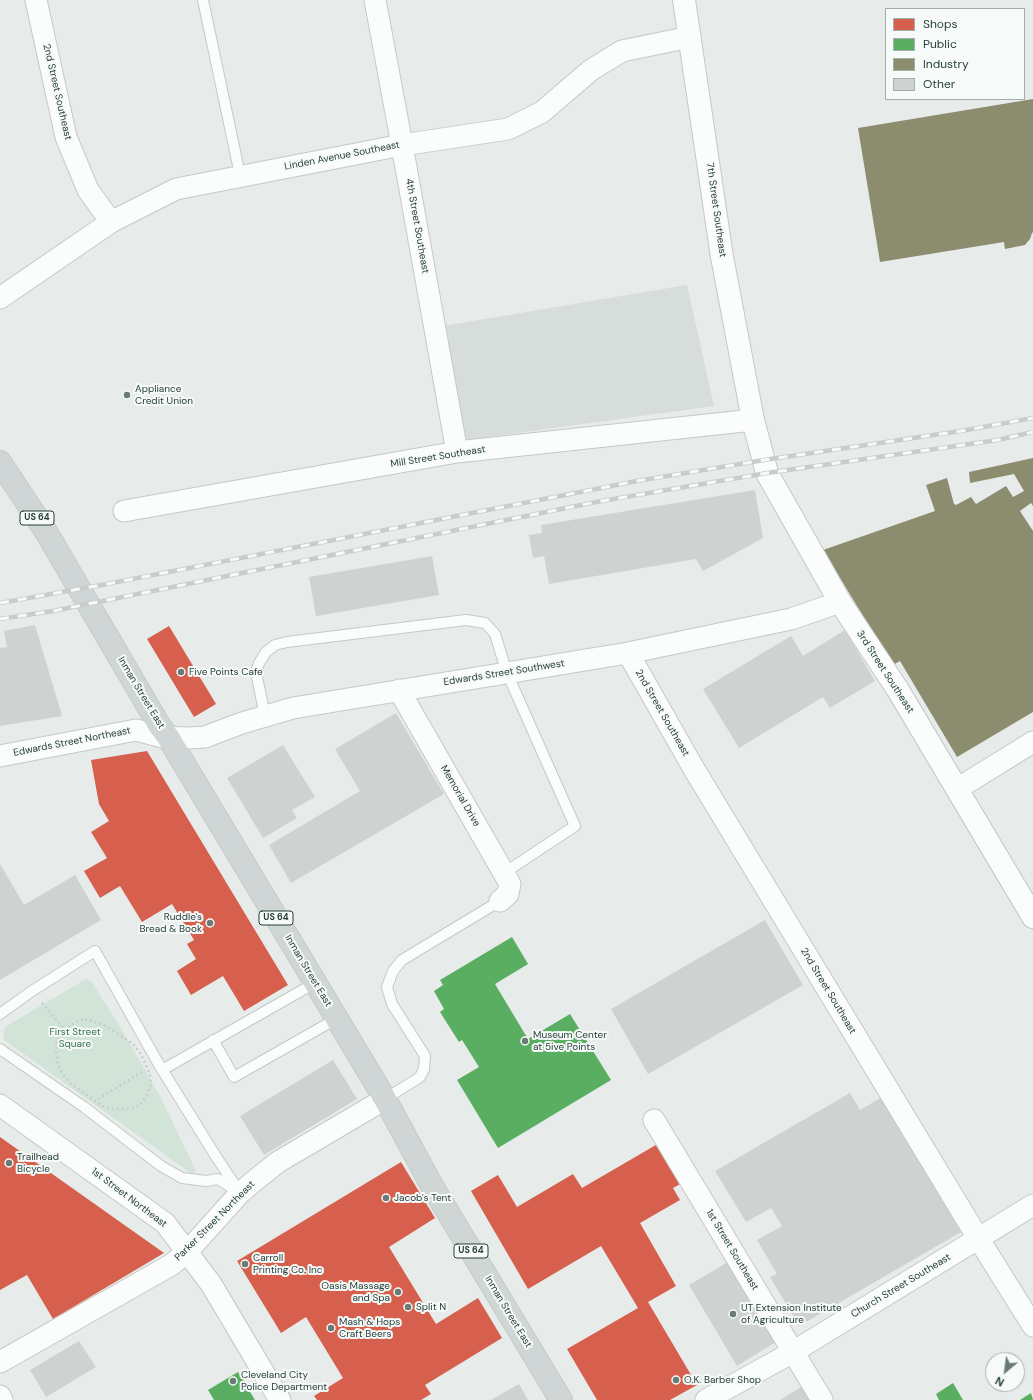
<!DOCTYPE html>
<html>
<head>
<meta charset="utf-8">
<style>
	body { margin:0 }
	#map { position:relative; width:1033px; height:1400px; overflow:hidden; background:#e7ecea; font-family:"DM Sans",sans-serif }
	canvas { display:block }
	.legend { position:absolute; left:885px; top:8px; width:140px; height:92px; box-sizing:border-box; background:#f6faf8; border:1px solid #a3afac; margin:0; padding:5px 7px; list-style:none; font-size:12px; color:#273e39 }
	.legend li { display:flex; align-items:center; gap:8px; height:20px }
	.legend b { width:20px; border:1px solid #a3afac }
	.north { position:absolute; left:985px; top:1352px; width:40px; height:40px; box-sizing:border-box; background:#f6faf8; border:1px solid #a3afac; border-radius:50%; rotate:209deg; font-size:11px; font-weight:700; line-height:16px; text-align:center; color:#273e39 }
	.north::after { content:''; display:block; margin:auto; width:14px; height:18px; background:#6a7b77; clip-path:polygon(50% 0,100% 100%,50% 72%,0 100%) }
</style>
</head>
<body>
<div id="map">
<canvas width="1033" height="1400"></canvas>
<ul class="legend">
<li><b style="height:11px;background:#d6604d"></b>Shops</li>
<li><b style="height:11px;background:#5aae61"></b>Public</li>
<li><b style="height:11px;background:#8c8c6e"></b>Industry</li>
<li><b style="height:11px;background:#ced3d1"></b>Other</li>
</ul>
<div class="north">N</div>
</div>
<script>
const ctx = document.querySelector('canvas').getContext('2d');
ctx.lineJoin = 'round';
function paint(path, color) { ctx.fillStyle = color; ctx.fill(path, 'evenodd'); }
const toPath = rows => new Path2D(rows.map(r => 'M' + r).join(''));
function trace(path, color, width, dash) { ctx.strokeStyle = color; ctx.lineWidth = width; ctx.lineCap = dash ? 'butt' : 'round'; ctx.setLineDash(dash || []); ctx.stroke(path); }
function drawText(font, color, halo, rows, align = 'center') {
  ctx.font = font + ' "DM Sans",sans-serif'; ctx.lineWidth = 4; ctx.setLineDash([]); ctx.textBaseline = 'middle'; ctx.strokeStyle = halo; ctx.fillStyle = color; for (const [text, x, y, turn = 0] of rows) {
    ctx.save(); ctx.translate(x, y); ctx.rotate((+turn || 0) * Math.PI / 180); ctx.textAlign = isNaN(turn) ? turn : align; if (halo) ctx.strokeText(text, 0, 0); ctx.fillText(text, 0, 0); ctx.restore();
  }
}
paint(toPath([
	[687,285,714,406,467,440,443,326]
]), '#d6ddda');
paint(toPath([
	[86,979,91,981,119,1025,161,1098,196,1171,192,1174,4,1040,3,1034,5,1027]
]), '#d2e3d8');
paint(toPath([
	[169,626,216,704,194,717,147,639],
	[147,751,288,985,244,1011,223,976,191,995,177,971,196,959,187,944,194,940,172,904,142,922,120,886,100,898,84,871,107,858,91,832,109,821,99,804,91,760],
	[0,1137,164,1253,53,1319,27,1275,0,1290],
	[661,1142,684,1182,673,1188,680,1200,640,1223,676,1286,648,1302,697,1385,670,1400,597,1400,567,1349,638,1308,601,1246,528,1289,471,1191,498,1175,517,1207,573,1174,582,1188],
	[401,1162,435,1218,389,1247,436,1324,478,1298,502,1338,425,1385,431,1394,421,1400,317,1400,314,1396,343,1378,306,1317,281,1333,237,1261]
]), '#d6604d');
paint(toPath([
	[512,937,528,964,495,984,528,1039,570,1014,611,1080,498,1148,457,1080,479,1067,462,1040,459,1042,440,1012,444,1009,434,991,443,985,440,980],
	[238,1372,255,1400,214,1400,208,1390],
	[953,1383,963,1400,939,1400,936,1394],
	[1031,1393,1033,1400,1020,1400]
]), '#5aae61');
paint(toPath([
	[1033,99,1033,232,1032,233,1030,239,1025,245,1005,249,1004,242,880,262,858,128],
	[1033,458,1033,506,1031,503,1020,511,1033,531,1033,712,957,757,900,661,893,665,823,550,935,511,926,485,947,478,954,504,956,505,971,497,976,504,1006,486,1013,497,1024,491,1014,474,970,483,969,472]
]), '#8c8c6e');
paint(toPath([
	[755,490,763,538,703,571,696,559,549,584,544,556,533,558,529,535,542,533,541,525],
	[432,556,439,595,316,616,309,577],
	[35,625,62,716,0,726,0,648,7,647,4,631],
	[845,630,875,681,830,708,823,697,739,748,703,689,791,636,803,656],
	[396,713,444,794,291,883,269,845,360,791,335,749],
	[283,745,315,797,292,810,297,818,263,838,227,778],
	[0,864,24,905,75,875,101,920,0,980],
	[765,920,803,985,648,1074,611,1009],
	[333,1060,357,1099,264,1155,240,1116],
	[850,1093,860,1110,882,1097,961,1232,799,1326,770,1277,777,1274,757,1240,782,1226,771,1208,746,1222,715,1171],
	[728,1262,776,1342,737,1366,689,1285],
	[79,1341,96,1367,46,1397,30,1370],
	[519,1384,528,1400,491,1400],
	[806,1384,815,1400,780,1400]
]), '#ced3d1');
const lane = toPath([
	[203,0,240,175],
	[265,716,256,672,259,663,266,652,275,645,287,642,466,620,485,623,495,634,507,673,575,826,504,873],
	[0,1014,32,991,95,951,158,1063,215,1155,240,1193],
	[213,1040,234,1077,336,1019],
	[0,1049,84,1107,161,1166,182,1178,206,1181,218,1179,237,1191],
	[162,1070,315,983],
	[385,1099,420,1077,424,1069,425,1056,392,1004,387,987,393,971,402,960,500,901]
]);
const street = toPath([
	[36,0,66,137,88,190,111,222],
	[375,0,402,145,457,452],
	[0,298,111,222,176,189,402,145,508,129,542,112,591,70,622,51,690,37],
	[124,511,457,452,753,420],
	[628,653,694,769,978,1238,1033,1326],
	[399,690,510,884,508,894,500,901],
	[0,756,136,730,163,737,188,738,205,737,242,723,293,708,628,653,791,619,840,602],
	[957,789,1033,742],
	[0,1105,165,1223,211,1284,280,1400],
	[654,1120,822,1400],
	[0,1362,171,1265,187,1252,240,1193,253,1182,278,1162,385,1099],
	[0,1396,2,1400],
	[706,1400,793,1352,1033,1205]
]);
const secondary = toPath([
	[684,0,722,257,753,420,767,473,840,602,898,690,1033,917]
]);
const primary = toPath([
	[0,462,45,530,159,725,168,737,385,1099,432,1186,561,1400]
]);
trace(lane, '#c4c9c7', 12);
trace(street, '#c4c9c7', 23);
trace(secondary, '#c3c9c7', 24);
trace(primary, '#c3cac9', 24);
trace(toPath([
	[42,1003,65,1030],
	[85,1019,99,1023,108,1027,133,1044,138,1050,144,1060,151,1078,150,1086,147,1095,140,1105,135,1107,124,1109,110,1109,102,1106,71,1084,62,1073,58,1065,57,1058,56,1052,57,1042,61,1035,69,1026,78,1021,85,1019],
	[98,1099,145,1070]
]), '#c7cdcc', 2.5, [2, 3]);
trace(lane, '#fbfcfc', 10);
trace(street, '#fbfcfc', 21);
trace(secondary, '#fbfcfc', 22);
trace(primary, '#cfd6d5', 22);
const rail = toPath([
	[0,603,107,584,637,481,764,460,961,431,1033,418],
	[0,619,53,611,596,502,767,473,998,440,1033,432]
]);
trace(rail, '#c8cccb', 4.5);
trace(rail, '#f6faf8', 3, [9]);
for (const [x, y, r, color] of [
	[127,395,4,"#6a7b77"],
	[181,672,4,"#6a7b77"],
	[210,923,4,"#6a7b77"],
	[525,1041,4,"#6a7b77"],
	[9,1163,4,"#6a7b77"],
	[386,1198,4,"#6a7b77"],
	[245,1264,4,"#6a7b77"],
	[398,1292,4,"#6a7b77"],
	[408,1307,4,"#6a7b77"],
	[733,1314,4,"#6a7b77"],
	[331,1328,4,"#6a7b77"],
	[676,1380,4,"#6a7b77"],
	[233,1381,4,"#6a7b77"]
]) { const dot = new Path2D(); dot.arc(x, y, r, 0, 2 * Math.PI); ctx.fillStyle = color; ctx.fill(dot); trace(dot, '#f6faf8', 1.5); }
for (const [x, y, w] of [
	[37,518,34],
	[276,918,34],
	[471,1251,34]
]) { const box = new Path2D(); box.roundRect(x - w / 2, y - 7, w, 14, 3); ctx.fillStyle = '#f6faf8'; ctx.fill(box); trace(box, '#273e39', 1); }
drawText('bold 9px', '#273e39', null, [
	["US 64",37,518],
	["US 64",276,918],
	["US 64",471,1251]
]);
drawText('10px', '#273e39', '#f6faf8', [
	["2nd Street Southeast",57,92,77],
	["Linden Avenue Southeast",342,156,-11],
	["7th Street Southeast",716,210,82],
	["4th Street Southeast",417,226,80],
	["Mill Street Southeast",438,457,-9],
	["3rd Street Southeast",885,672,57],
	["Edwards Street Southwest",504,673,-9],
	["Inman Street East",141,693,59],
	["2nd Street Southeast",662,713,60],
	["Edwards Street Northeast",72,742,-11],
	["Memorial Drive",460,796,60],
	["Inman Street East",308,971,59],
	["2nd Street Southeast",828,991,59],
	["1st Street Northeast",129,1198,37],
	["Parker Street Northeast",215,1221,-45],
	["1st Street Southeast",732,1250,59],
	["Church Street Southeast",901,1286,-31],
	["Inman Street East",508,1312,59]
]);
drawText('10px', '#273e39', '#f6faf8', [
	["Appliance",135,389],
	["Credit Union",135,401],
	["Five Points Cafe",189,672],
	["Ruddle's",202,917,"right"],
	["Bread & Book",202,929,"right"],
	["Museum Center",533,1035],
	["at 5ive Points",533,1047],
	["Trailhead",17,1157],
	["Bicycle",17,1169],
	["Jacob's Tent",394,1198],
	["Carroll",253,1258],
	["Printing Co. Inc",253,1270],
	["Oasis Massage",390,1286,"right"],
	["and Spa",390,1298,"right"],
	["Split N",416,1307],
	["UT Extension Institute",741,1308],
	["of Agriculture",741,1320],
	["Mash & Hops",339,1322],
	["Craft Beers",339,1334],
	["Cleveland City",241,1375],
	["Police Department",241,1387],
	["O.K. Barber Shop",684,1380]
], 'left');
drawText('10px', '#357050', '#f6faf8', [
	["First Street",75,1032],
	["Square",75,1044]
]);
</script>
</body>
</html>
